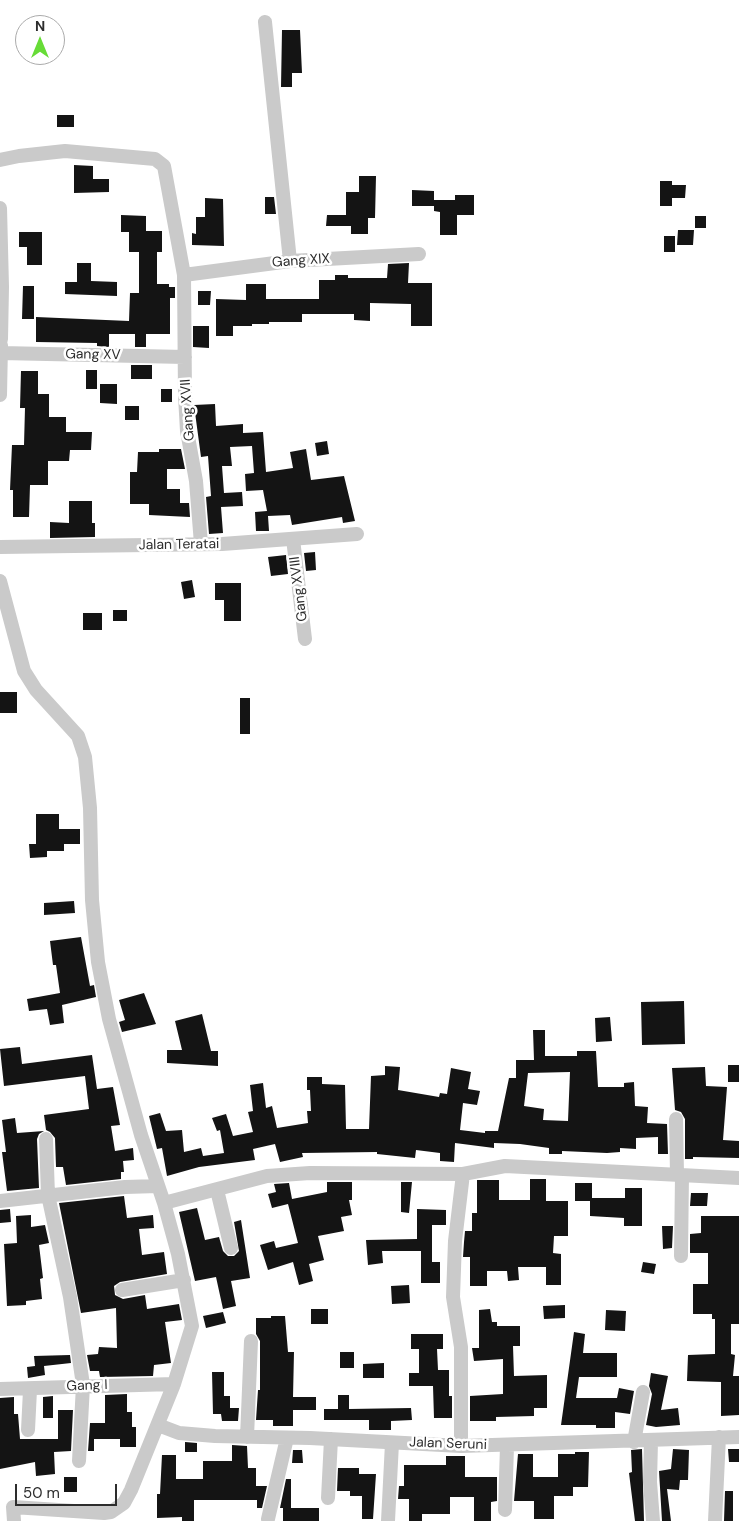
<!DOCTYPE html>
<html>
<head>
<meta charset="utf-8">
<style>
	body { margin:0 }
	#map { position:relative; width:739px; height:1521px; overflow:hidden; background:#fff; font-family:"DM Sans",sans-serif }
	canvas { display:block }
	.north { position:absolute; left:15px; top:15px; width:50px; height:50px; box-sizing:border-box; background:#fff; border:1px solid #ababab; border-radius:50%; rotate:0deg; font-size:14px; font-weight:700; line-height:20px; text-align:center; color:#2d2d2d }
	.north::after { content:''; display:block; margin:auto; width:18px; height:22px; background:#67dc37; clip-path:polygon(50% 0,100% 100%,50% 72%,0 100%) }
	.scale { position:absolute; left:15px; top:1484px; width:102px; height:22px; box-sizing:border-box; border:2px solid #2d2d2d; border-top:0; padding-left:6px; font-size:15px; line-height:18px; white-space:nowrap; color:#2d2d2d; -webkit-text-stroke:4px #fff; paint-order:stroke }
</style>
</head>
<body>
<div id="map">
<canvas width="739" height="1521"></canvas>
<div class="north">N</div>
<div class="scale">50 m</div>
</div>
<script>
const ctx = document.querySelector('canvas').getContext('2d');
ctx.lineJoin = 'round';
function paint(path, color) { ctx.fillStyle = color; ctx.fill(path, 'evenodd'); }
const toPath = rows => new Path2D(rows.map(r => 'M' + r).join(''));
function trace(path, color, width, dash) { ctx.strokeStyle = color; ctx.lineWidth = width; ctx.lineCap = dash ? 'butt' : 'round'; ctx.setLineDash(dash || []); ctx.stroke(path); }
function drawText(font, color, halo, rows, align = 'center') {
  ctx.font = font + ' "DM Sans",sans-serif'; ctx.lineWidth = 5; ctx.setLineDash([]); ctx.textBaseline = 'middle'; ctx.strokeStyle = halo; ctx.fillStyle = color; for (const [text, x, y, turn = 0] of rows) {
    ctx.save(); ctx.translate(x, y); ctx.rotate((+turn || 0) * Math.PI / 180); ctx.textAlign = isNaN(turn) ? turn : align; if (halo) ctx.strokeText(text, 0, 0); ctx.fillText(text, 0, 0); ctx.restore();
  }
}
paint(toPath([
	[282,30,300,30,302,73,292,73,292,87,281,87],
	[57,115,74,115,74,127,57,127],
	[74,165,93,166,93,179,109,179,109,192,74,193],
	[359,176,376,176,375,218,368,218,368,234,351,234,351,226,326,226,327,215,346,215,346,192,359,192],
	[660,181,672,181,672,185,686,185,685,198,672,198,672,206,660,206],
	[412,190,434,191,434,200,455,200,455,195,474,195,474,215,457,215,457,235,440,235,440,212,434,211,434,206,412,206],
	[265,197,274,197,276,214,265,214],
	[205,198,223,199,224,246,192,245,192,233,196,234,196,217,205,217],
	[121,215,146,216,146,231,162,231,162,252,157,252,157,284,169,284,169,287,175,287,175,298,170,298,170,334,146,334,146,347,135,347,135,334,109,334,109,347,97,346,97,343,36,342,36,317,129,321,130,293,139,293,139,252,129,252,129,232,121,232],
	[695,216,706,216,706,228,695,228],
	[678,230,694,230,693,245,677,245],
	[19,232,42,232,42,265,27,265,27,247,19,247],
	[664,236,675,236,675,252,664,252],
	[77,263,91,263,91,281,117,282,117,296,65,294,65,282,77,282],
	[409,263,408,283,432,283,432,326,411,326,411,304,370,303,370,321,354,320,354,314,302,314,302,322,269,322,269,324,252,324,252,326,233,326,233,336,216,336,216,299,246,300,246,284,266,284,266,299,319,299,319,280,335,280,335,275,348,275,348,278,387,278,388,264],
	[23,286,34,286,34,319,22,319],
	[198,291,211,291,210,305,198,305],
	[193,326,209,326,209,348,193,347],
	[131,365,152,365,152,379,131,379],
	[86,370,97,370,97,389,86,389],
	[21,371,38,371,38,394,49,394,49,417,66,417,66,432,92,432,91,450,70,450,69,461,48,461,48,485,30,485,29,517,13,517,13,490,10,490,12,445,24,445,25,408,20,408],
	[100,384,117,384,117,404,100,403],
	[161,389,172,389,172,402,161,402],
	[215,404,216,426,243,424,243,433,263,432,266,472,293,468,290,452,306,449,311,480,344,476,355,521,343,523,342,517,292,525,290,515,268,516,269,531,256,531,255,512,267,511,263,490,246,491,245,474,254,473,252,446,230,447,232,466,222,466,224,493,242,492,243,506,221,507,223,533,209,534,206,497,211,496,208,456,201,457,194,405],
	[125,406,139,406,139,420,125,420],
	[327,441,329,454,317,456,315,443],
	[159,449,181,449,185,469,167,469,167,489,180,489,180,503,189,503,190,517,149,515,149,504,130,504,130,472,137,472,138,452,159,452],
	[69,501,92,501,92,523,95,523,95,537,50,538,50,522,69,523],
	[315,552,316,570,306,571,304,553],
	[286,555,288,574,271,576,268,557],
	[192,580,195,597,184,599,181,582],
	[215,583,241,583,241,621,224,621,224,600,215,600],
	[113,610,127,610,127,621,113,621],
	[83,613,102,613,102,630,83,630],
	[0,692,17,692,17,713,0,713],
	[240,698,250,698,250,734,240,734],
	[36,814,59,814,59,829,80,829,80,844,64,844,64,851,47,851,47,857,30,858,29,844,36,844],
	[74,901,75,913,44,915,44,903],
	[81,937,90,986,94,985,96,997,62,1005,64,1023,50,1025,47,1009,29,1011,27,999,60,993,56,965,53,965,50,941],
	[144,993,156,1024,122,1032,119,1022,125,1020,119,1000],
	[684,1001,685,1044,642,1045,641,1002],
	[202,1014,211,1051,218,1051,218,1066,167,1063,167,1050,182,1050,175,1021],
	[610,1017,612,1041,596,1042,595,1018],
	[533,1030,545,1030,545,1056,577,1056,577,1051,596,1051,598,1087,624,1087,624,1083,634,1082,635,1106,648,1107,647,1123,667,1124,668,1154,658,1154,658,1137,636,1138,636,1149,620,1148,620,1152,607,1153,562,1151,562,1154,549,1154,549,1148,520,1144,494,1143,494,1148,455,1143,454,1162,440,1161,440,1153,416,1150,415,1158,377,1154,377,1152,302,1153,303,1157,280,1162,275,1144,253,1149,255,1160,199,1167,167,1176,162,1148,157,1149,149,1116,160,1113,166,1131,182,1130,184,1152,201,1148,203,1156,224,1153,220,1130,217,1131,212,1118,226,1114,233,1136,253,1132,248,1112,253,1111,250,1085,263,1083,266,1108,272,1106,277,1128,308,1123,307,1111,311,1111,310,1090,307,1090,307,1077,322,1077,322,1084,345,1085,346,1129,369,1129,371,1076,385,1075,385,1066,400,1067,398,1090,439,1097,440,1093,447,1094,451,1068,471,1072,468,1089,480,1091,477,1105,463,1103,460,1130,485,1133,485,1131,498,1131,509,1078,516,1078,516,1060,534,1060],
	[570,1072,568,1121,543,1120,544,1109,524,1106,528,1073],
	[20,1047,22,1064,92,1055,97,1089,113,1087,120,1125,111,1126,115,1151,133,1148,134,1160,123,1161,124,1172,121,1172,121,1179,66,1185,63,1167,56,1167,55,1138,50,1132,46,1130,44,1115,89,1109,85,1076,4,1086,0,1049],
	[728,1065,739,1065,739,1082,728,1082],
	[705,1067,706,1086,727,1087,723,1140,739,1141,739,1158,693,1157,693,1159,685,1159,685,1119,681,1112,675,1110,672,1068],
	[15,1118,17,1133,44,1131,39,1134,37,1139,39,1188,7,1191,2,1152,6,1152,2,1120],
	[530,1179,546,1179,546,1201,568,1201,568,1236,554,1236,553,1253,561,1254,561,1285,546,1285,546,1267,518,1267,519,1280,508,1281,507,1271,487,1271,487,1286,470,1286,470,1257,463,1257,464,1242,465,1231,472,1231,472,1213,477,1213,477,1180,499,1180,499,1200,530,1200],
	[327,1182,352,1182,352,1200,349,1200,352,1215,341,1217,344,1231,318,1236,324,1260,309,1264,313,1281,299,1285,293,1262,268,1270,260,1245,274,1241,276,1248,298,1243,288,1204,272,1208,268,1194,276,1192,274,1184,289,1183,292,1199,327,1192],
	[401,1182,412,1182,409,1213,401,1212],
	[575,1183,592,1183,592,1198,625,1198,625,1188,642,1188,642,1226,624,1226,624,1218,590,1216,590,1201,575,1201],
	[691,1193,708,1193,707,1206,690,1206],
	[124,1196,127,1218,153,1215,154,1228,139,1229,142,1255,164,1252,167,1274,120,1282,114,1286,115,1295,123,1299,145,1295,147,1309,179,1304,182,1320,165,1322,171,1363,154,1365,153,1376,100,1377,99,1371,90,1371,87,1355,98,1354,99,1347,117,1348,116,1308,81,1313,59,1203],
	[197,1208,205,1240,219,1237,223,1251,228,1256,234,1256,239,1251,234,1222,241,1220,250,1278,231,1281,236,1306,223,1309,216,1277,195,1281,179,1212],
	[10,1209,11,1222,0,1223,0,1210],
	[417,1209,446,1210,446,1225,432,1225,432,1262,440,1262,440,1283,421,1283,421,1251,382,1251,383,1263,368,1265,366,1240,417,1239],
	[31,1215,31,1227,45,1225,49,1243,39,1245,43,1278,40,1279,42,1299,26,1301,26,1305,7,1306,4,1244,17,1243,16,1216],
	[701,1216,739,1216,739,1324,731,1324,731,1354,735,1355,733,1376,739,1376,739,1415,721,1416,721,1382,687,1381,688,1355,715,1354,715,1319,712,1319,712,1314,693,1314,693,1284,708,1284,708,1253,690,1253,690,1234,701,1233],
	[662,1226,673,1226,672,1248,663,1249],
	[643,1262,656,1264,654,1274,641,1272],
	[409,1285,410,1303,392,1304,391,1286],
	[565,1305,565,1318,544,1319,543,1306],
	[311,1309,328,1309,328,1324,311,1324],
	[490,1309,492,1322,497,1322,497,1326,520,1326,520,1346,513,1346,514,1376,547,1375,547,1408,534,1408,534,1416,496,1417,496,1421,470,1421,470,1396,503,1394,503,1359,474,1361,472,1348,479,1348,479,1310],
	[606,1310,626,1311,625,1331,605,1330],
	[223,1312,226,1323,206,1328,203,1316],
	[271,1316,285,1316,288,1352,294,1352,293,1397,316,1397,316,1410,293,1410,293,1426,273,1426,273,1420,256,1420,258,1390,260,1390,260,1341,256,1334,256,1318,271,1318],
	[574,1332,585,1334,583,1353,617,1353,617,1377,579,1377,576,1398,617,1398,619,1388,634,1391,630,1414,615,1412,615,1428,596,1428,596,1425,561,1425],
	[411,1334,443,1334,443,1349,437,1349,438,1370,449,1370,449,1396,452,1396,452,1418,434,1418,433,1386,409,1386,409,1373,419,1373,419,1349,411,1349],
	[340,1352,354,1352,354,1368,340,1368],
	[70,1355,71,1363,44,1366,45,1375,28,1378,27,1367,35,1366,34,1356],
	[384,1363,384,1378,363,1378,363,1364],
	[212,1372,224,1372,224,1396,230,1396,230,1408,239,1408,238,1421,222,1421,221,1414,213,1414],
	[651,1373,668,1376,661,1410,678,1408,680,1425,656,1427,646,1425,652,1394,649,1386],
	[127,1394,127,1412,132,1412,132,1427,136,1427,136,1447,120,1447,120,1439,94,1439,94,1451,88,1451,90,1423,105,1423,105,1395],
	[338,1395,349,1395,349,1409,411,1408,412,1420,391,1421,391,1430,369,1430,369,1420,324,1420,324,1409,338,1409],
	[53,1396,53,1418,43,1418,43,1397],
	[14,1397,14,1414,18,1414,20,1439,58,1439,58,1410,73,1410,71,1451,54,1452,55,1474,36,1476,35,1462,0,1469,0,1398],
	[185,1442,197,1443,197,1452,185,1452],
	[232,1445,247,1446,248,1468,256,1468,256,1486,267,1486,262,1508,257,1508,257,1500,194,1500,194,1521,182,1521,182,1517,157,1518,157,1494,160,1494,162,1455,176,1455,176,1479,203,1479,203,1461,232,1461],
	[642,1449,644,1521,635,1521,629,1473,632,1472,631,1450],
	[673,1449,689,1450,688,1480,680,1480,679,1490,667,1489,671,1521,662,1521,659,1471,671,1469],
	[728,1449,739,1449,739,1462,729,1462],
	[293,1450,302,1450,303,1463,292,1463],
	[575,1452,589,1452,588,1487,573,1487,573,1496,554,1496,554,1519,534,1519,534,1501,514,1501,518,1454,533,1454,533,1477,558,1477,558,1454,575,1454],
	[446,1456,465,1456,465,1477,497,1477,497,1501,491,1502,491,1521,474,1521,474,1497,450,1497,450,1514,422,1514,422,1521,409,1521,409,1499,398,1499,399,1486,404,1486,404,1465,446,1465],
	[338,1468,359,1468,359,1474,376,1474,373,1519,362,1519,362,1496,350,1496,350,1491,337,1491],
	[64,1477,77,1477,77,1492,64,1492],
	[286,1479,291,1479,291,1508,280,1508],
	[725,1491,733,1491,733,1521,724,1521],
	[283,1508,319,1508,319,1521,283,1521]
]), '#141414');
trace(toPath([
	[265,22,290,261],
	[0,160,19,156,65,151,155,159,164,166,184,275,185,396,187,431,196,481,201,544],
	[0,208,2,287,1,339],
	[184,275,290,261,419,254],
	[1,353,185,357],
	[0,395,1,345],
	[293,539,305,639],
	[0,547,222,544,357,534],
	[0,581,24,671,36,690,78,736,85,757,90,808,92,900,98,962,109,1019,141,1135,164,1203,178,1254,192,1326,174,1384,131,1490,124,1503,111,1512,104,1513,13,1507,14,1521],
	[676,1119,677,1174],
	[46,1139,48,1195,70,1297,83,1385,79,1461],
	[217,1190,231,1248],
	[0,1201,125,1187,158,1186],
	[164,1203,267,1176,310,1173,463,1174,505,1166,739,1178],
	[681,1256,682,1175],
	[122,1290,184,1280],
	[0,1389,174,1384],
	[158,1425,179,1433,215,1436,310,1438,461,1446,739,1437],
	[28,1430,30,1390],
	[247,1437,251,1341],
	[651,1441,650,1482,653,1521],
	[634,1442,643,1392],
	[461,1446,461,1347,453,1297,455,1241,463,1174],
	[328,1498,331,1439],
	[505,1510,507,1446],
	[268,1519,287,1438],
	[388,1521,392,1443],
	[715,1521,719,1437]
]), '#cacaca', 14);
drawText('14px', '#2d2d2d', '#fff', [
	["Gang XIX",301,261,-4],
	["Gang XV",93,355,1],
	["Gang XVII",188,410,-94],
	["Jalan Teratai",179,545,-1],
	["Gang XVIII",299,589,-97],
	["Gang I",87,1386,-2],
	["Jalan Seruni",448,1444,2]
]);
</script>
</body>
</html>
